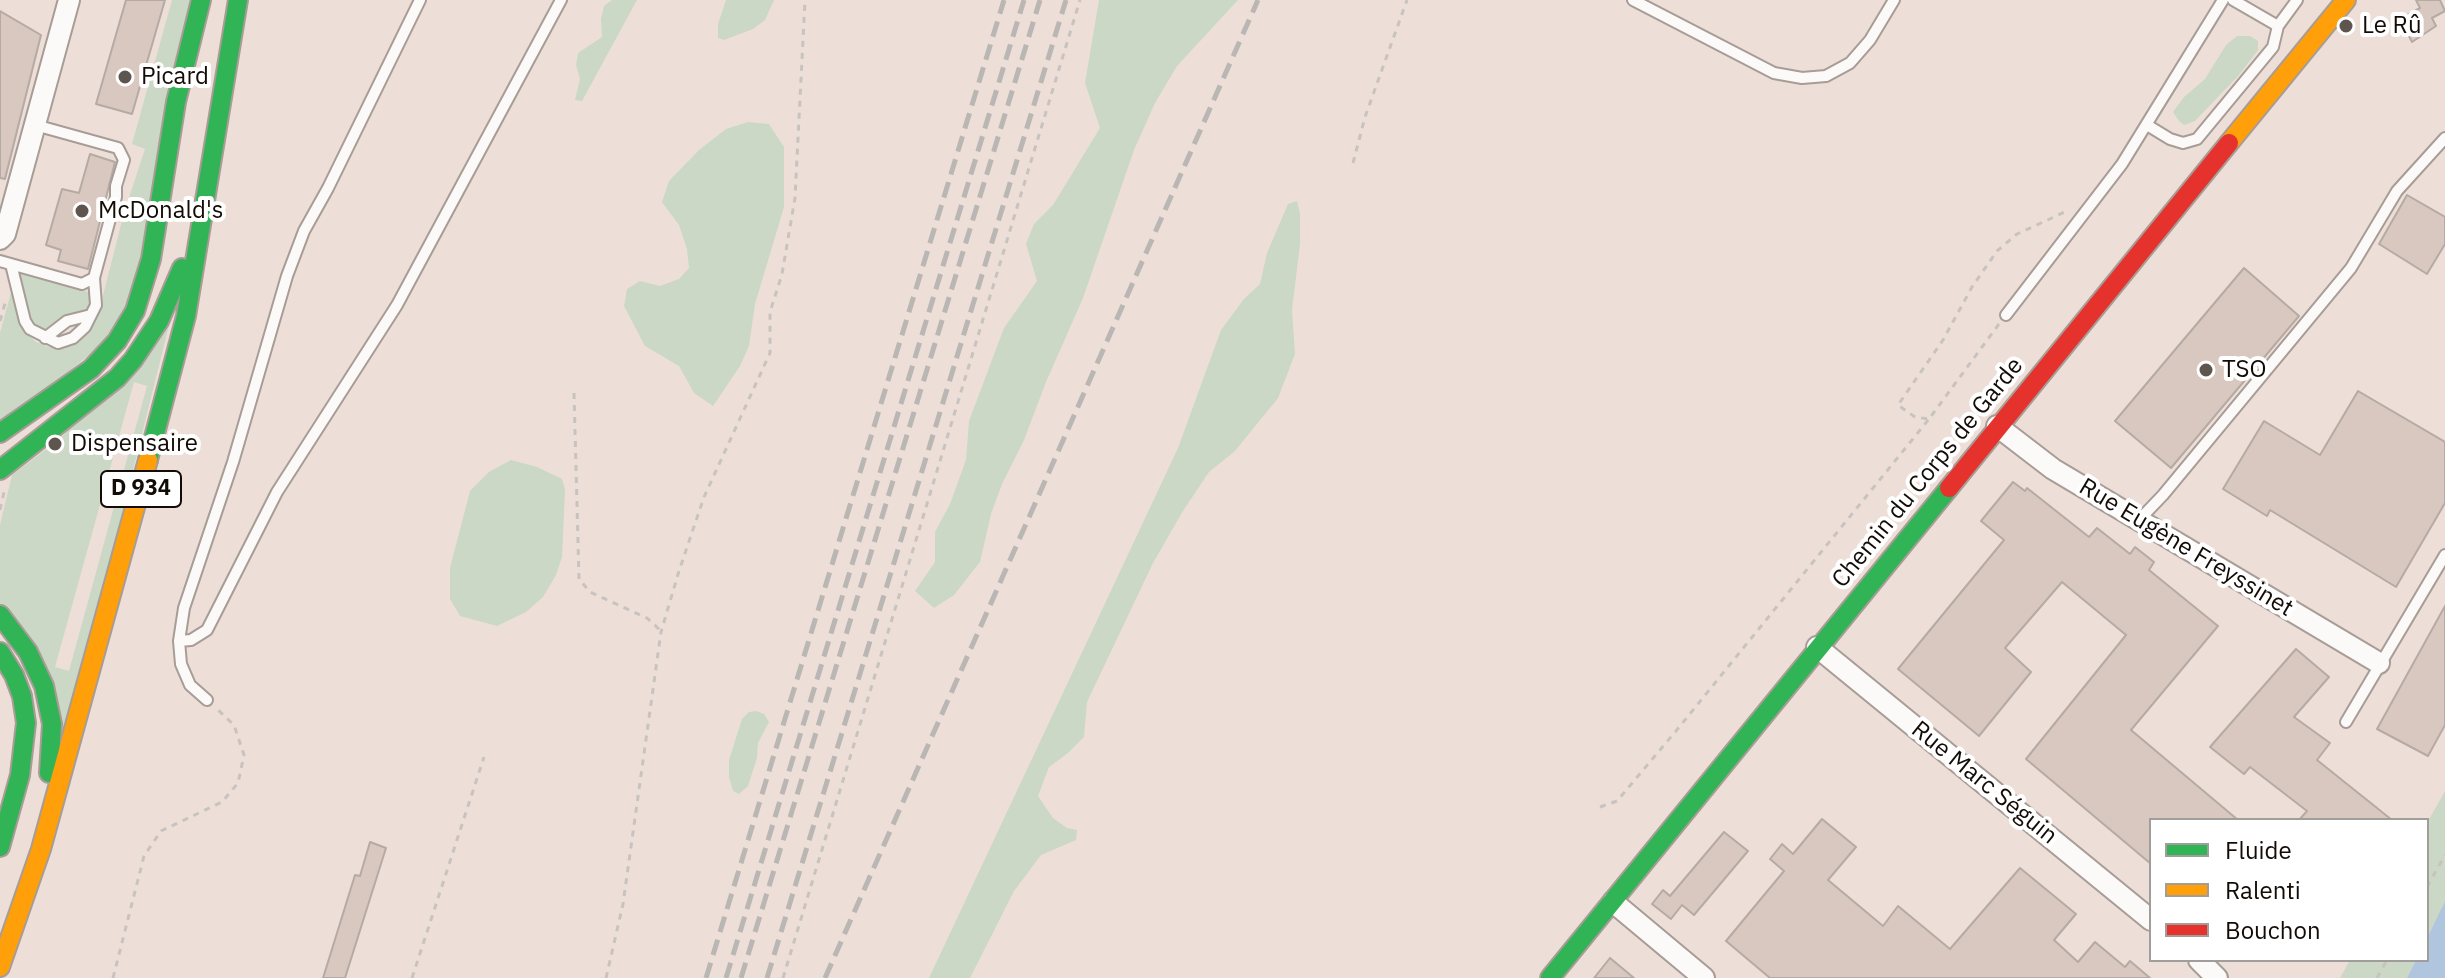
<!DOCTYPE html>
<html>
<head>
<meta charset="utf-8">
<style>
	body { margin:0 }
	#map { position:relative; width:2445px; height:978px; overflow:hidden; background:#eddfd7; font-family:"IBM Plex Sans",sans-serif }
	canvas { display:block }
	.legend { position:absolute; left:2149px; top:818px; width:280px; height:144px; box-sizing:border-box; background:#fff; border:2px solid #a19d9b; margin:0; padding:10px 14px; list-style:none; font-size:24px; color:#130b06 }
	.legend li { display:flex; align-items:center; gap:16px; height:40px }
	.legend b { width:40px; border:2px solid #a19d9b }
</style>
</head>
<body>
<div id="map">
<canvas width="2445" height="978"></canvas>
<ul class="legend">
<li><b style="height:10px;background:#30b455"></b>Fluide</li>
<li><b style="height:10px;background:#ff9f0a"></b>Ralenti</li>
<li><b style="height:10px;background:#e5322d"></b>Bouchon</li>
</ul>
</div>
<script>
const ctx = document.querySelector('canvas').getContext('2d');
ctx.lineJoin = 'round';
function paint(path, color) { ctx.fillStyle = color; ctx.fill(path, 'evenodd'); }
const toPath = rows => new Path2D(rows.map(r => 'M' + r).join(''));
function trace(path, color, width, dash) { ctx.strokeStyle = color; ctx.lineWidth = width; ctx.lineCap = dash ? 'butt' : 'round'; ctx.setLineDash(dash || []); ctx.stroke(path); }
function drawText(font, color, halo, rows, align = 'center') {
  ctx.font = font + ' "IBM Plex Sans",sans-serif'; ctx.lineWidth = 8; ctx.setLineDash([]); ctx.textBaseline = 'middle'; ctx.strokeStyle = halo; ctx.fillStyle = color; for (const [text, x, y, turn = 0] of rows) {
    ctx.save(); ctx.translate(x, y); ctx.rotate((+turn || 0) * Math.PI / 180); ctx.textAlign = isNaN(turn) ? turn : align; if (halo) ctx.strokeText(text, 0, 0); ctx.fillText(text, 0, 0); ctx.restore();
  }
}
paint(toPath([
	[172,0,195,0,147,255,115,335,0,425,0,333,12,289,25,332,36,342,49,347,70,344,87,333,99,311,124,213,145,149,132,144],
	[612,0,637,0,582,101,575,100,580,79,576,65,578,53,602,37,601,19,604,6],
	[726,0,774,0,765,20,753,29,724,40,718,38,718,24],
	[1099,0,1238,0,1177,66,1155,103,1134,150,1083,298,1046,382,1024,440,1002,484,991,514,980,562,954,595,934,608,915,591,935,562,935,532,950,504,966,460,969,421,1004,328,1037,281,1026,244,1034,224,1053,205,1100,128,1085,83],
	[2237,36,2250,36,2258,41,2258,50,2239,75,2195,121,2184,125,2179,121,2173,112,2184,97,2205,79,2226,45],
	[748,122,769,124,784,147,784,207,755,304,749,346,740,366,713,406,694,393,679,366,645,346,624,306,627,289,640,281,660,286,679,279,689,268,687,249,679,225,662,202,669,181,699,150,726,129],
	[1297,201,1300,214,1300,244,1292,310,1295,354,1278,398,1235,451,1209,472,1183,511,1153,563,1087,702,1084,737,1068,753,1049,767,1038,796,1053,818,1067,828,1077,830,1076,840,1041,855,1014,891,970,978,929,978,1178,448,1221,330,1244,299,1260,284,1267,253,1288,204],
	[17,272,92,293,89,308,80,314,60,318,52,328,41,329,30,321],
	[174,305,65,744,0,603,0,525,12,475,45,450,52,451,62,443,60,439],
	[134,382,147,386,69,671,55,667],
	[511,460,537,467,562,479,565,489,562,557,556,575,543,597,526,612,497,626,460,616,450,599,450,568,470,491,489,472],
	[756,711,764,714,769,722,758,743,757,758,748,786,739,794,733,791,729,777,729,760,742,719,749,712],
	[2445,791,2445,901,2427,938,2427,823],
	[2350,960,2416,960,2407,978,2340,978]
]), '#cad8c5');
paint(toPath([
	[2445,901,2445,978,2407,978,2416,960,2427,960,2427,938]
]), '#afc6de');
const building = toPath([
	[126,0,165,0,132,114,96,104,126,0],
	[2416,0,2440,0,2445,11,2432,18,2436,26,2412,42,2400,19,2420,8,2416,0],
	[0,11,41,35,5,179,0,178,0,11],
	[90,154,115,162,88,269,58,261,61,250,46,245,62,189,79,193,90,154],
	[2407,195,2445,217,2445,244,2427,274,2379,244,2407,195],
	[2244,268,2299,316,2171,468,2115,421,2244,268],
	[2358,391,2445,442,2445,503,2396,587,2270,510,2267,516,2223,489,2264,421,2320,455,2358,391],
	[2013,482,2025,491,2027,488,2089,537,2097,528,2130,554,2135,547,2154,562,2149,570,2218,626,2131,730,2238,820,2151,820,2151,864,2026,759,2126,635,2062,582,2005,648,2031,672,1979,736,1898,669,2004,540,1981,521,2013,482],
	[2445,606,2445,725,2428,756,2377,729,2445,606],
	[2296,649,2329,677,2294,717,2330,743,2317,760,2392,820,2299,820,2307,811,2250,767,2244,774,2210,747,2296,649],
	[1822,819,1856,847,1828,880,1883,926,1898,906,1950,949,2020,868,2076,914,2054,940,2078,962,2095,942,2125,967,2130,961,2150,978,1770,978,1726,941,1784,871,1770,859,1782,844,1793,854,1822,819],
	[1724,832,1748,851,1694,915,1682,905,1671,919,1652,904,1663,890,1670,896,1724,832],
	[370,842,386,848,345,978,323,978,355,875,360,876,370,842],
	[1610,958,1634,978,1594,978,1610,958]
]);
paint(building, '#d8c8bf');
trace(building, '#b5aba4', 2);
const lane = toPath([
	[1633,0,1774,73,1802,78,1826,76,1850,63,1870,40,1894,0],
	[2233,0,2278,26,2297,0],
	[2147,125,2170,139,2183,143,2197,139,2273,47,2278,26],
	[0,261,82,284,94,278,116,197,116,186,124,160,118,148,35,125],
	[11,264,25,321,30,329,58,343,73,338,85,327,96,305,94,278],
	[2006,315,2122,164,2223,0],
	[45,338,67,321,91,315],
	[2140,519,2163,495,2351,268,2397,191,2445,138],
	[179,641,191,640,207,630,277,492,397,305,561,0],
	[207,700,190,685,181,664,179,641,184,608,233,462,287,276,304,231,328,188,420,0],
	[2346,722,2445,555]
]);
const street = toPath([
	[0,239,5,234,69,0],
	[1997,426,2053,469,2379,663],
	[1817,647,2151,920],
	[1613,902,1704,978],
	[2199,960,2217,978]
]);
const fast = toPath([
	[0,433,91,369,117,341,135,311,151,259,176,102,201,0],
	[148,460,186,316,238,0],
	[0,470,117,378,133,360,159,321,182,268],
	[0,615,28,652,44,686,52,724,49,773],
	[0,652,14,675,22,696,26,723,20,775,0,847],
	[1550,978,1949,488]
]);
const slow = toPath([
	[2229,143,2346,0],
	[0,967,41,849,148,460]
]);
const jam = toPath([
	[1949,488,2229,143]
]);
trace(lane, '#a79c96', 14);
trace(street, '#a79c96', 24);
trace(fast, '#a79c96', 22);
trace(slow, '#a79c96', 22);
trace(jam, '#a79c96', 22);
trace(toPath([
	[1353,163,1365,117,1407,0],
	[0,321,6,300],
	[1999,324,1929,419,1915,417,1898,405,1943,340,1972,287,1997,251,2017,234,2067,211],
	[574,393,579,579,590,592,647,618,660,630],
	[0,510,4,492],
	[1600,807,1617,801,1676,731,1929,419],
	[2427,887,2445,855],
	[113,978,144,856,161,831,222,802,238,783,244,755,234,725,217,709],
	[412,978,484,757],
	[606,978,623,904,661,632,679,571,704,497,770,353,770,312,782,274,795,198,805,0],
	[783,978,1080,0],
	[2377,978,2387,960]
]), '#c8c3c0', 3, [6, 6]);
trace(lane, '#fcfaf9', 10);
trace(street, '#fcfaf9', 20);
trace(fast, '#30b455', 18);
trace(slow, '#ff9f0a', 18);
trace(jam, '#e5322d', 18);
trace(toPath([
	[706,978,1004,0],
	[726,978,1024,0],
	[741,978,1040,0],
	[767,978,1066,0],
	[825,978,1258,0]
]), '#b9b6b4', 5, [16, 8]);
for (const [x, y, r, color] of [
	[2346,26,8,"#5f554f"],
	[125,77,8,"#5f554f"],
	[82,211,8,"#5f554f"],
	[2206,370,8,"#5f554f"],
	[55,444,8,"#5f554f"]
]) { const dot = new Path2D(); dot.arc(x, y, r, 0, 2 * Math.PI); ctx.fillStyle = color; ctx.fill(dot); trace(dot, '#fff', 3); }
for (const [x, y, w] of [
	[141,489,80]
]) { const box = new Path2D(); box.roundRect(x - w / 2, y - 18, w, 36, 6); ctx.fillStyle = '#fff'; ctx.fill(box); trace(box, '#130b06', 2); }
drawText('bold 22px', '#130b06', null, [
	["D 934",141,489]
]);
drawText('24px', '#130b06', '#fff', [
	["Le Rû",2362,26],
	["Picard",141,77],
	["McDonald's",98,211],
	["TSO",2222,370],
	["Dispensaire",71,444]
], 'left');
drawText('24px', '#130b06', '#fff', [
	["Chemin du Corps de Garde",1928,473,-51],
	["Rue Eugène Freyssinet",2186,548,31],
	["Rue Marc Séguin",1984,783,39]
]);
</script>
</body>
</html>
